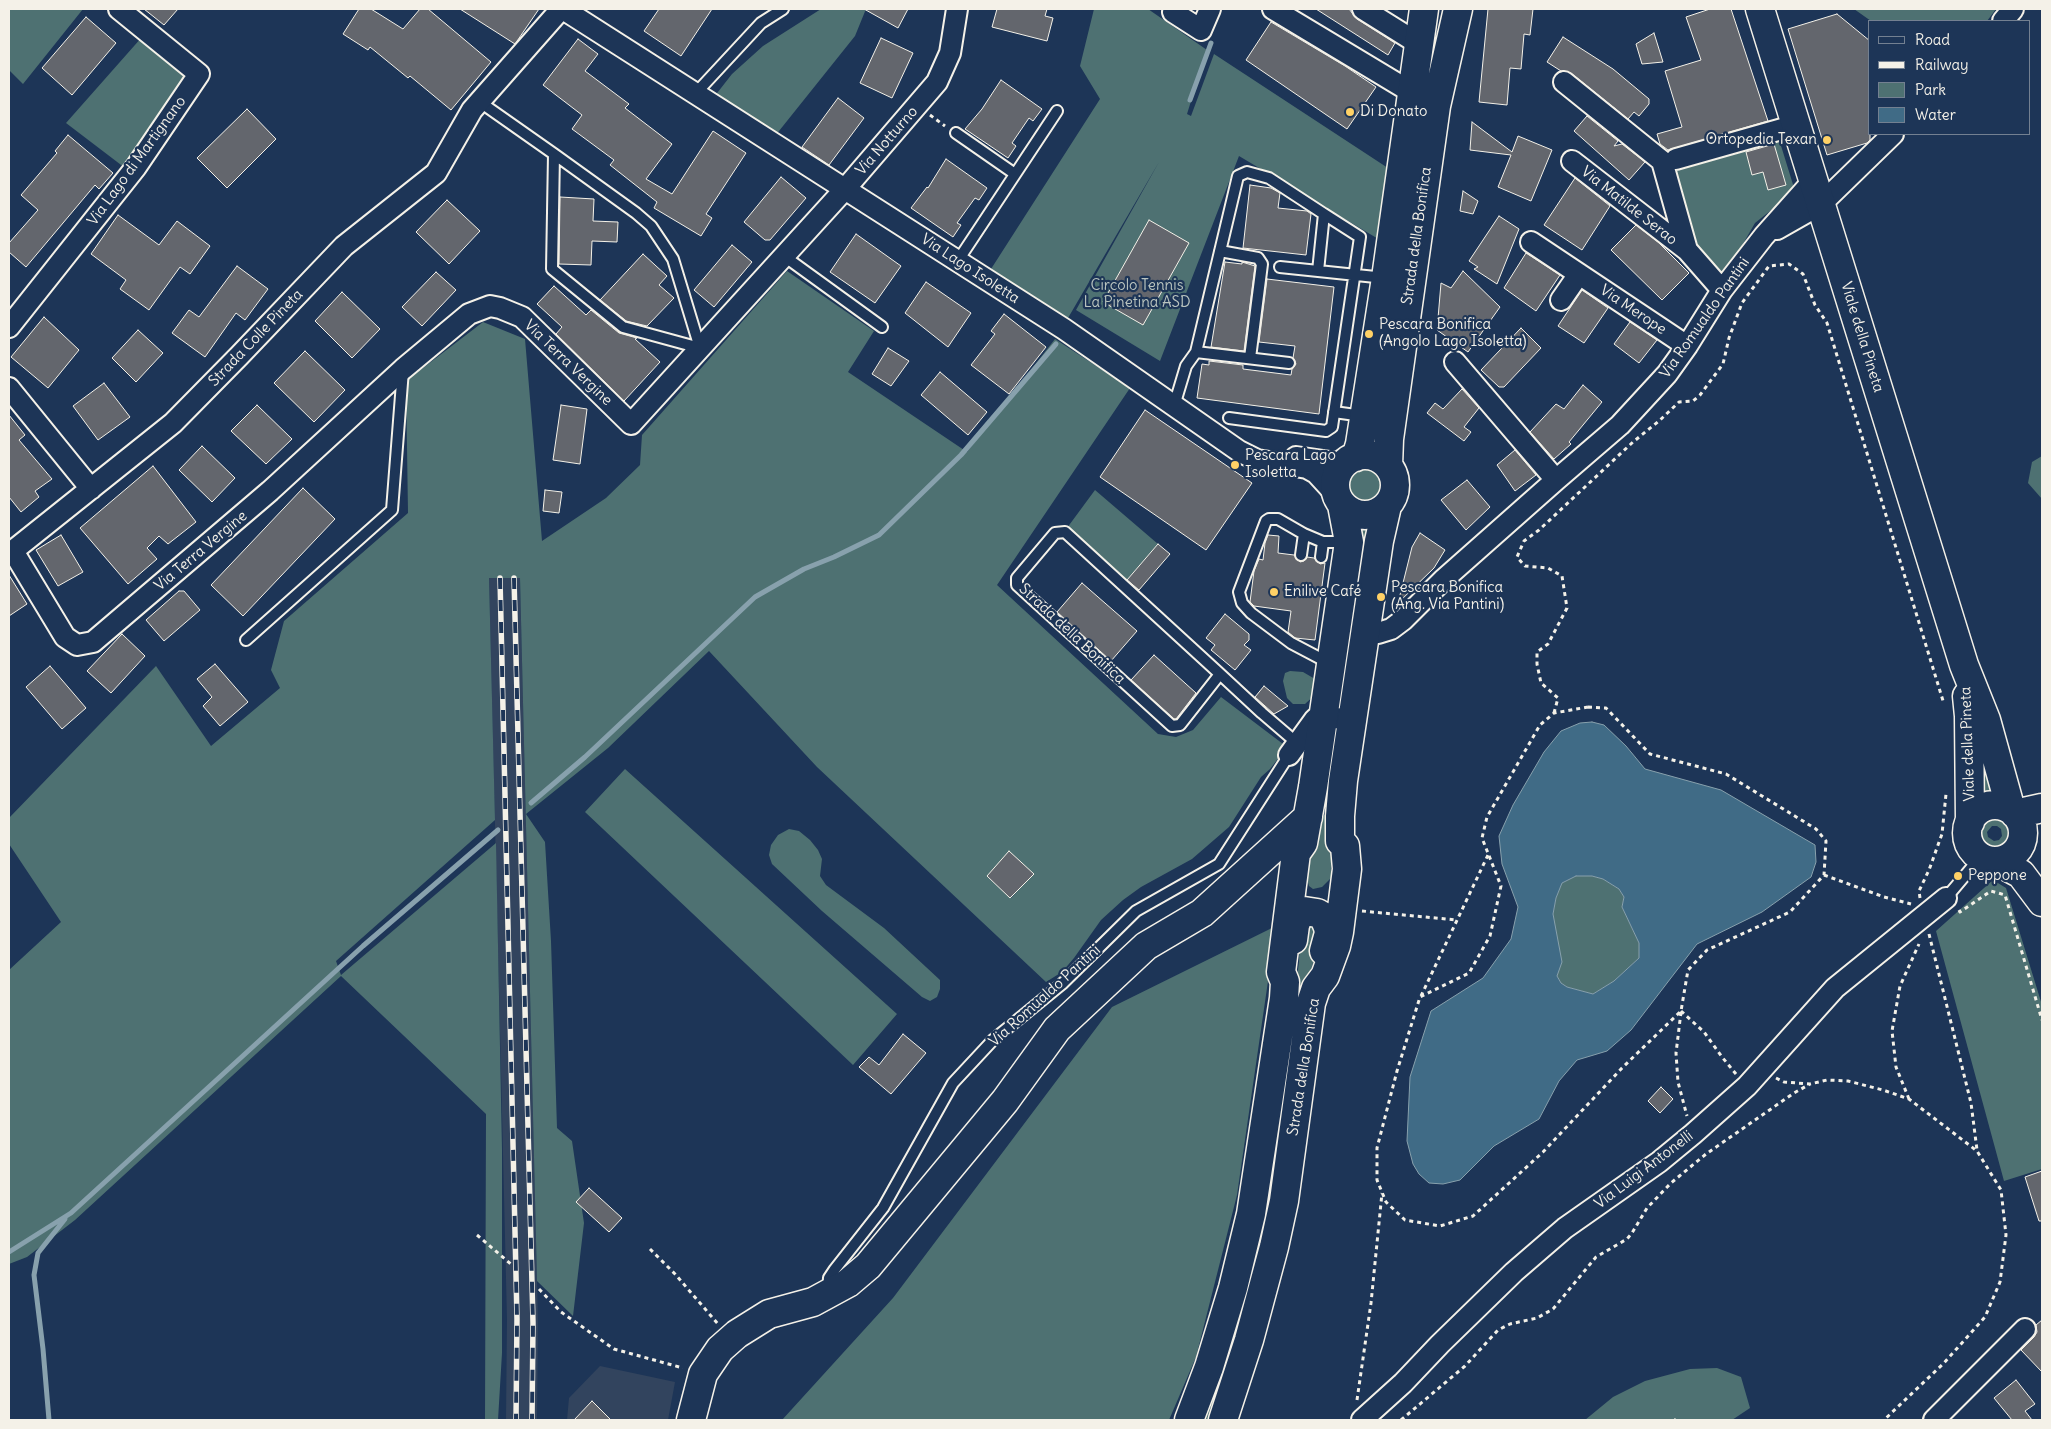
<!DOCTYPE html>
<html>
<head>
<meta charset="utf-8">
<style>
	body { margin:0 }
	#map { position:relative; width:2051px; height:1429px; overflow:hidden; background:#1d3557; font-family:Delius,sans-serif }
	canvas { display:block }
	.frame { position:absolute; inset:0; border:10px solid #f4f1e8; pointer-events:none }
	.legend { position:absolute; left:1868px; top:20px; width:162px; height:115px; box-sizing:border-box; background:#1d3557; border:1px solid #738091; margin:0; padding:6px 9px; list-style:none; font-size:15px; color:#f4f1e8 }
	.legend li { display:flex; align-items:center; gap:10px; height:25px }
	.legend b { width:25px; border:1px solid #738091 }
</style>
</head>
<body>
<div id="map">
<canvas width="2051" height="1429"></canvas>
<div class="frame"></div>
<ul class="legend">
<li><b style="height:6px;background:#1d3557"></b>Road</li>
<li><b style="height:6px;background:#f4f1e8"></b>Railway</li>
<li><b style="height:14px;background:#4e7172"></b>Park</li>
<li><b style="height:14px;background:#406b86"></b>Water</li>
</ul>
</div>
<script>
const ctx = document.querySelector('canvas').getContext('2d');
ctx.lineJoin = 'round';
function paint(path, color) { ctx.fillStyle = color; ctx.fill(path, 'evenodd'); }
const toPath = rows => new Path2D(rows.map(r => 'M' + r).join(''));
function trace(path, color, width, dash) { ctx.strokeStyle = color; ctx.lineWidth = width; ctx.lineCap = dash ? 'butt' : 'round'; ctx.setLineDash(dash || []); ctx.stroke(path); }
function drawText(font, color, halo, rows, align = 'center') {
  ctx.font = font + ' Delius,sans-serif'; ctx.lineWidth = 4.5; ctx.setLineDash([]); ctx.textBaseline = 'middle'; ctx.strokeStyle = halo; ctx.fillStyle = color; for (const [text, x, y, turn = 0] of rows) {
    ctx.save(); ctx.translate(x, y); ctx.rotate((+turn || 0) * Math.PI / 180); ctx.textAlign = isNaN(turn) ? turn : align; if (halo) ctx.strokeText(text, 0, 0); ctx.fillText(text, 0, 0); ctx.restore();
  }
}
paint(toPath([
	[489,578,520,578,538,1322,537,1420,506,1420,507,1319],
	[600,1366,675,1382,668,1420,567,1420,569,1398]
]), '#32445e');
paint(toPath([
	[9,9,83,9,23,84,9,70],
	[821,9,866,9,855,36,775,136,714,97,732,74,763,46],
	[1094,9,1148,9,1207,50,1187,114,1191,116,1214,54,1391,170,1380,240,1239,156,1160,361,1076,310,1159,162,1068,318,991,269,1100,99,1080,66],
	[1854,9,1996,9,1987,21,1871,21],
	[142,37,179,65,188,84,129,171,66,123],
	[1778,136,1795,191,1755,223,1725,275,1695,247,1671,170],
	[787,271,874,331,848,372,967,452,1055,339,1130,388,997,585,1158,734,1176,737,1193,730,1221,697,1287,747,1270,769,1261,777,1229,827,1192,859,1141,887,1123,900,1101,920,1074,958,1062,972,1046,982,817,767,709,651,608,748,526,814,545,842,551,941,557,1128,572,1141,584,1223,573,1316,537,1281,520,578,489,578,495,820,336,961,341,975,496,843,502,1150,502,1353,498,1420,485,1420,486,1114,341,976,75,1220,27,1257,9,1264,9,970,61,922,9,844,9,818,156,666,211,746,280,688,271,670,284,621,408,513,406,381,483,322,525,339,542,541,606,498,640,465,642,435],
	[1009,852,1033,874,1011,898,987,876],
	[2042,456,2042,499,2028,483,2032,462],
	'1347 486a18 18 0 1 1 36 0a18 18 0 1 1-36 0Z',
	[1095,490,1158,544,1127,580,1067,528],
	[1360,525,1369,527,1344,713,1333,712],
	[1290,671,1303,672,1315,679,1319,688,1317,693,1305,704,1293,704,1287,698,1283,681,1285,673],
	[1982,757,1993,786,1996,796,1981,798],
	[625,769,897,1014,853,1065,585,812],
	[1331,810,1331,878,1322,887,1313,889,1309,886,1307,879,1318,820],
	[1993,819,2002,821,2008,828,2009,837,2007,842,1999,847,1990,847,1983,841,1981,837,1982,827,1988,820],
	[1992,826,1997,826,2001,829,2002,836,1999,840,1994,841,1988,837,1987,832],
	[789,829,799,831,810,840,818,850,822,859,820,876,826,885,884,928,940,980,940,989,937,997,930,1001,922,997,822,911,772,864,769,855,771,845,778,835],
	[1576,876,1592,876,1603,879,1619,889,1624,897,1622,907,1639,943,1639,958,1614,981,1593,994,1567,987,1561,983,1557,976,1553,914,1556,898,1562,883],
	[1993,880,2006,888,2042,1005,2042,1169,2004,1181,1936,931],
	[1314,918,1317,952,1307,980,1271,1218,1213,1420,1200,1420,1294,1000,1299,962,1300,926],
	[1276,926,1237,1195,1196,1357,1169,1420,782,1420,893,1298,1112,1007],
	[1717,1368,1741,1377,1750,1408,1732,1420,1585,1420,1613,1397,1645,1381,1690,1369]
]), '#4e7172');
const water = toPath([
	[1592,722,1604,725,1626,746,1645,769,1721,790,1815,845,1816,862,1811,877,1762,912,1697,944,1631,1030,1607,1051,1577,1060,1559,1081,1539,1119,1494,1146,1460,1180,1443,1184,1429,1183,1419,1174,1413,1164,1407,1141,1410,1077,1431,1011,1483,978,1511,939,1518,907,1502,864,1499,836,1513,805,1544,752,1561,731,1580,723,1592,722],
	[1576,876,1592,876,1603,879,1619,889,1624,897,1622,907,1639,943,1639,958,1614,981,1593,994,1567,987,1561,983,1557,976,1562,962,1553,914,1556,898,1562,883,1576,876]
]);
paint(water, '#406b86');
trace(water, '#88a1ad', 1);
trace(toPath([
	[1190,100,1211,43],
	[531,803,585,757,755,597,804,569,834,557,879,535,961,455,1056,344],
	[9,1252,71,1213,363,946,498,830],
	[49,1420,43,1349,34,1275,38,1253,65,1219]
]), '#88a1ad', 5);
const building = toPath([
	[144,9,178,9,164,25,144,9],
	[359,9,371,9,403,29,420,9,428,9,491,62,451,110,410,76,408,78,370,47,368,50,343,34,359,9],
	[460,9,539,9,515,44,460,9],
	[659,9,712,9,681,56,644,31,659,9],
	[864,9,908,9,898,28,864,9],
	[997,9,1047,9,1045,16,1053,18,1047,41,992,27,997,9],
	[1316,9,1349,9,1357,19,1395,43,1388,55,1316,9],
	[1488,9,1533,9,1530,35,1524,34,1521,69,1510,68,1507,105,1479,102,1488,9],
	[1710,9,1731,9,1768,121,1668,150,1660,144,1657,134,1682,127,1665,71,1701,60,1686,17,1710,9],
	[1837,14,1870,41,1870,140,1867,143,1827,155,1788,29,1837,14],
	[86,17,116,43,72,95,42,68,86,17],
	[1271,22,1345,66,1376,87,1347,129,1246,60,1271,22],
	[1654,33,1663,62,1642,64,1636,44,1654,33],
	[1563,37,1613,69,1649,99,1649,104,1639,116,1634,112,1628,119,1571,73,1561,71,1547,62,1563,37],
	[881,38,913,53,892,98,860,83,881,38],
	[578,39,598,54,585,71,629,104,625,108,672,144,646,179,672,194,713,131,746,153,706,214,712,218,701,236,654,208,657,202,610,165,614,160,572,129,582,115,543,85,578,39],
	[1001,80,1042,109,1033,121,1029,118,1012,143,1016,146,1008,158,965,129,982,109,1001,80],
	[838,98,864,118,829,165,802,147,838,98],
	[247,109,276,139,227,188,197,158,247,109],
	[1587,116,1618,141,1614,146,1622,144,1645,162,1629,180,1574,131,1587,116],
	[1472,122,1512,152,1518,136,1552,150,1531,201,1498,187,1511,155,1470,150,1472,122],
	[68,135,113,173,99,189,95,185,26,267,9,252,9,243,38,210,21,195,57,153,55,151,68,135],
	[1774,144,1786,185,1768,190,1763,172,1752,175,1746,152,1774,144],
	[946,159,987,188,979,200,975,198,957,223,961,225,953,237,911,208,927,187,928,188,946,159],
	[781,177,806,198,770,240,765,240,744,222,781,177],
	[1575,178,1610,206,1582,250,1544,225,1575,178],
	[1250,185,1271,188,1280,193,1278,208,1307,211,1311,214,1306,255,1243,248,1250,185],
	[1463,191,1478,201,1473,214,1460,211,1463,191],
	[560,197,594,199,593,221,618,222,617,242,592,241,591,265,559,264,560,197],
	[447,200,480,231,449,264,416,232,447,200],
	[118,215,159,245,177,221,210,246,190,274,180,267,149,310,120,289,126,280,91,254,118,215],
	[1499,216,1519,229,1497,284,1474,269,1478,267,1469,261,1499,216],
	[1149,220,1189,243,1143,325,1103,302,1149,220],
	[1636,225,1658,242,1689,273,1662,300,1611,250,1636,225],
	[856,234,901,266,875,303,830,272,856,234],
	[732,245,752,262,714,307,694,290,732,245],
	[1526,253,1560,275,1536,311,1504,288,1526,253],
	[643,254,667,276,659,285,674,298,647,326,626,321,600,300,643,254],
	[1225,262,1242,264,1242,262,1255,266,1244,351,1211,347,1225,262],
	[237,266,268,289,245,320,236,313,205,357,172,333,189,310,199,317,237,266],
	[1463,271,1500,307,1468,352,1437,330,1441,283,1451,288,1463,271],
	[436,272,456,290,422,326,402,307,436,272],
	[1267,279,1334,287,1319,414,1197,398,1202,364,1209,365,1209,361,1243,365,1243,369,1291,375,1292,369,1296,364,1293,358,1295,346,1259,342,1267,279],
	[926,282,971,313,948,347,905,313,926,282],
	[554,286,586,315,591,310,619,333,637,338,635,339,660,362,624,401,556,334,562,327,537,304,554,286],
	[1582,290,1608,308,1584,343,1558,326,1582,290],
	[342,292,380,329,352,358,315,321,342,292],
	[1004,314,1046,347,1009,394,971,365,995,334,991,331,1004,314],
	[44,317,79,350,48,388,11,357,44,317],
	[1630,322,1657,340,1639,363,1614,344,1630,322],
	[1521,328,1541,348,1504,387,1499,387,1481,370,1521,328],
	[138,330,163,353,136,382,112,358,138,330],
	[888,348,909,361,891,386,872,374,888,348],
	[305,351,345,390,314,422,274,383,305,351],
	[940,372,987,412,968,435,921,395,940,372],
	[104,383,130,417,98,440,73,406,104,383],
	[1583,385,1602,402,1569,442,1571,444,1554,459,1530,432,1556,404,1564,409,1583,385],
	[1462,389,1479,408,1464,427,1471,432,1464,441,1427,413,1435,403,1443,409,1462,389],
	[257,405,292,439,266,464,231,431,257,405],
	[561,405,587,409,580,464,553,460,561,405],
	[1145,410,1252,483,1206,550,1100,477,1145,410],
	[9,415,25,435,19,440,52,479,35,491,39,497,21,512,9,497,9,415],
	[202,446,235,478,212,502,179,470,202,446],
	[1515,450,1536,475,1515,491,1497,465,1515,450],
	[153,466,196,522,168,544,159,536,147,548,157,559,128,584,80,528,153,466],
	[1467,480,1490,507,1466,530,1441,500,1467,480],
	[303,488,335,519,243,616,211,585,303,488],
	[545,490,562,492,559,513,543,511,545,490],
	[1420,533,1445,550,1434,568,1398,603,1412,547,1420,533],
	[61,535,83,572,58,586,36,550,61,535],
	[1268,535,1279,536,1278,553,1294,555,1300,562,1304,561,1307,557,1314,558,1320,564,1325,563,1315,640,1295,638,1288,632,1291,611,1254,606,1250,602,1254,571,1259,559,1263,560,1265,543,1268,535],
	[1158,544,1170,554,1139,590,1127,580,1158,544],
	[9,575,27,604,9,616,9,575],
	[1082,583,1137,631,1111,661,1057,612,1082,583],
	[179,591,184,591,200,610,164,641,146,620,179,591],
	[1225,614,1249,634,1249,640,1244,645,1251,650,1235,670,1211,650,1215,645,1206,638,1225,614],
	[122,634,145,656,111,693,87,671,122,634],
	[1154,655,1196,693,1176,719,1174,719,1131,680,1154,655],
	[215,664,248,702,220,726,203,706,212,697,197,679,215,664],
	[50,666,86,708,62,729,26,687,50,666],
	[1264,686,1288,706,1274,714,1255,697,1264,686],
	[1009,851,1034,874,1010,898,987,876,1009,851],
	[903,1034,926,1053,891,1094,859,1067,869,1057,879,1065,903,1034],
	[1661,1087,1673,1099,1660,1113,1648,1101,1661,1087],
	[2042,1171,2042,1221,2039,1221,2025,1177,2042,1171],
	[589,1188,622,1218,609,1232,576,1202,589,1188],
	[2042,1320,2042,1372,2021,1350,2034,1337,2037,1332,2036,1325,2042,1320],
	[2016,1380,2035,1404,2025,1411,2032,1420,2012,1420,1994,1398,2016,1380],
	[592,1401,611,1420,574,1420,592,1401]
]);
paint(building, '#63666d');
trace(building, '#f4f1e8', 1);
const lane = toPath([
	[696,93,761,23,783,9],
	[480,102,554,154,636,213,651,226,673,259,700,348,623,327,552,269,554,154],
	[956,133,1015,174],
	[1220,251,1258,258,1262,264,1250,358],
	[784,256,882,327],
	[957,262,1057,111],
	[1280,267,1385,278],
	[1196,352,1289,363],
	[1174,406,1186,366,1196,352,1238,176,1247,172,1269,178,1324,214],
	[1334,412,1363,416],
	[1229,418,1326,431,1332,427,1360,237,1324,214,1318,271],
	[1301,555,1304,534],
	[1321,557,1323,542],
	[246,640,392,510,403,370],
	[1329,663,1291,643,1251,613,1242,603,1239,592,1266,521,1269,519,1278,519,1304,534,1323,542,1348,542],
	[1220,674,1180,725,1172,726,1017,585,1017,578,1055,533,1065,532,1220,674,1262,713,1297,743],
	[1946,898,1973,866,1984,859],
	[828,1291,829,1278,835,1269,883,1208,953,1083,993,1040,1063,983,1136,911,1219,864,1289,755]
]);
const street = toPath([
	[563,9,1064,329,1239,451,1257,460,1307,468,1316,473,1338,497],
	[1273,9,1411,92],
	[1363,9,1419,44],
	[1173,12,1201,30,1210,9],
	[2003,21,2013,9],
	[1564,82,1662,161,1687,250,1722,290],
	[1676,159,1796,125],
	[1572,161,1687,250],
	[1777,229,1821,204,1893,134],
	[1531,242,1687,346],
	[1561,300,1579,274],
	[9,327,136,167,199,74,119,9],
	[1455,362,1556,480],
	[9,388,91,489],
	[1296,457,1344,464],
	[13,551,65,637,77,645,93,642,270,491,403,369,469,314,490,306,500,308,522,317,631,424,845,189,937,82,950,53,957,9],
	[9,554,173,423,239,356,344,246,436,173,472,110,561,9],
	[1364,634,1378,633,1391,629,1403,620,1443,580,1556,480,1620,425,1667,374,1687,346,1722,290,1764,236,1813,181],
	[1289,755,1315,719,1324,717,1345,719,1353,713],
	[1362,1420,1403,1383,1440,1344,1514,1272,1565,1228,1659,1162,1693,1134,1747,1086,1835,988,1946,898],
	[1934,1420,2025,1329]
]);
const secondary = toPath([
	[1760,9,1964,665,1986,720,2011,810],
	'1335 485a30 30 0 1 1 60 0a30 30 0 1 1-60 0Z',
	[1356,457,1360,444,1386,278,1424,9],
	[1388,466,1389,439,1436,106,1458,9],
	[1967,696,1969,716,1970,822],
	'1967 833a28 28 0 1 1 56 0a28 28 0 1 1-56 0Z',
	[2015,814,2042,808],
	[1997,861,2021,874,2042,902],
	[1293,940,1295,925,1299,914,1304,911,1317,913,1324,917,1328,927,1329,933,1324,951],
	[691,1420,703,1374,720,1349,737,1334,769,1314,813,1302,848,1283,868,1266,1005,1101,1057,1029,1146,946,1202,913,1308,817],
	[1189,1420,1209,1367,1233,1288,1251,1214,1258,1168,1284,998,1285,982,1281,972,1296,853,1303,843,1313,787,1349,542,1342,505],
	[1223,1420,1249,1340,1274,1247,1284,1201,1311,1003,1316,988,1325,976,1336,946,1339,932,1347,869,1345,846,1340,841,1340,816,1343,781,1379,541,1387,506]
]);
trace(lane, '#f4f1e8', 14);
trace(street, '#f4f1e8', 24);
trace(secondary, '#f4f1e8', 31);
trace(toPath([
	[930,115,945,126],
	[1588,707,1606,708,1650,754,1726,774,1816,829,1826,841,1824,875,1790,912,1707,950,1688,970,1681,1011,1623,1067,1543,1152,1473,1216,1440,1226,1405,1220,1386,1202,1377,1180,1377,1148,1397,1071,1420,997,1469,973,1490,936,1501,886,1482,838,1487,817,1540,725,1554,713,1588,707],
	[1554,713,1558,698,1541,683,1537,664,1537,652,1548,644,1567,608,1562,576,1548,568,1525,566,1517,557,1524,541,1539,530,1633,442,1659,421,1679,402,1693,401,1700,395,1723,364,1729,338,1742,303,1769,266,1789,264,1803,274,1815,305,1827,323,1944,704],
	[1958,840,1964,857],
	[1824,875,1884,897,1911,904],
	[1920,898,1919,891,1929,870,1942,834,1946,794],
	[1959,910,1960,912,1991,891,2005,895,2042,1020],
	[1362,911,1457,920],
	[1929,934,1971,1103,1977,1150],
	[1421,996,1488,855],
	[1681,1011,1704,1032,1722,1057,1736,1074],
	[1681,1012,1676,1053,1678,1082,1687,1116],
	[1776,1078,1784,1082,1810,1084,1827,1080,1848,1081,1883,1090,1909,1099,1977,1151,2001,1190,2006,1235,2000,1282,1985,1317,1944,1363,1884,1420],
	[1909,1099,1896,1067,1892,1031,1900,986,1919,944],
	[477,1235,512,1265],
	[650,1249,675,1274,718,1324],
	[539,1289,561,1312,614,1349,683,1368],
	[1357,1400,1371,1303,1382,1193],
	[1401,1420,1465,1366,1498,1330,1510,1324,1537,1318,1553,1309,1596,1257,1627,1239,1632,1233,1647,1208,1671,1183,1706,1154,1794,1093,1810,1084],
	[1675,1420,1676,1419]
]), '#f4f1e8', 3, [4, 4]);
trace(lane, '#1d3557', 10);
trace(street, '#1d3557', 20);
trace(secondary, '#1d3557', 28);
const rail = toPath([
	[500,578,517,1319,516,1420],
	[514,578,533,1323,532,1420]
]);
trace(rail, '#f4f1e8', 5.5);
trace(rail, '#1d3557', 4, [11]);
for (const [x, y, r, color] of [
	[1350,112,5,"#ffd166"],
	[1827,140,5,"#ffd166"],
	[1369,334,5,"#ffd166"],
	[1235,465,5,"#ffd166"],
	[1274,592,5,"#ffd166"],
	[1381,597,5,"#ffd166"],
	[1958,876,5,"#ffd166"]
]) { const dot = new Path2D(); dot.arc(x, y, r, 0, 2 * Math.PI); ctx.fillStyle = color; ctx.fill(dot); trace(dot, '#1d3557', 2); }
drawText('15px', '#f4f1e8', '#1d3557', [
	["Di Donato",1360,112],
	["Ortopedia Texan",1817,140,"right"],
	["Pescara Bonifica",1379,325],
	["(Angolo Lago Isoletta)",1379,342],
	["Pescara Lago",1245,456],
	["Isoletta",1245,473],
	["Pescara Bonifica",1391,588],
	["(Ang. Via Pantini)",1391,605],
	["Enilive Café",1284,592],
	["Peppone",1968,876]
], 'left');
drawText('15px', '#f4f1e8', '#1d3557', [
	["Via Notturno",887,141,-49],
	["Via Lago di Martignano",137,161,-54],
	["Via Matilde Serao",1629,206,38],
	["Strada della Bonifica",1417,236,-82],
	["Via Lago Isoletta",970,269,33],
	["Via Merope",1633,310,34],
	["Via Romualdo Pantini",1705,318,-55],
	["Viale della Pineta",1862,337,73],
	["Strada Colle Pineta",256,338,-46],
	["Via Terra Vergine",568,363,44],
	["Via Terra Vergine",201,551,-40],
	["Strada della Bonifica",1072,634,43],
	["Viale della Pineta",1968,744,-92],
	["Via Romualdo Pantini",1045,996,-42],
	["Strada della Bonifica",1304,1067,-81],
	["Via Luigi Antonelli",1644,1170,-37]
]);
drawText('15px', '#bac4bf', '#1d3557', [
	["Circolo Tennis",1137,286],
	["La Pinetina ASD",1137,303]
]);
</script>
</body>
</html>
